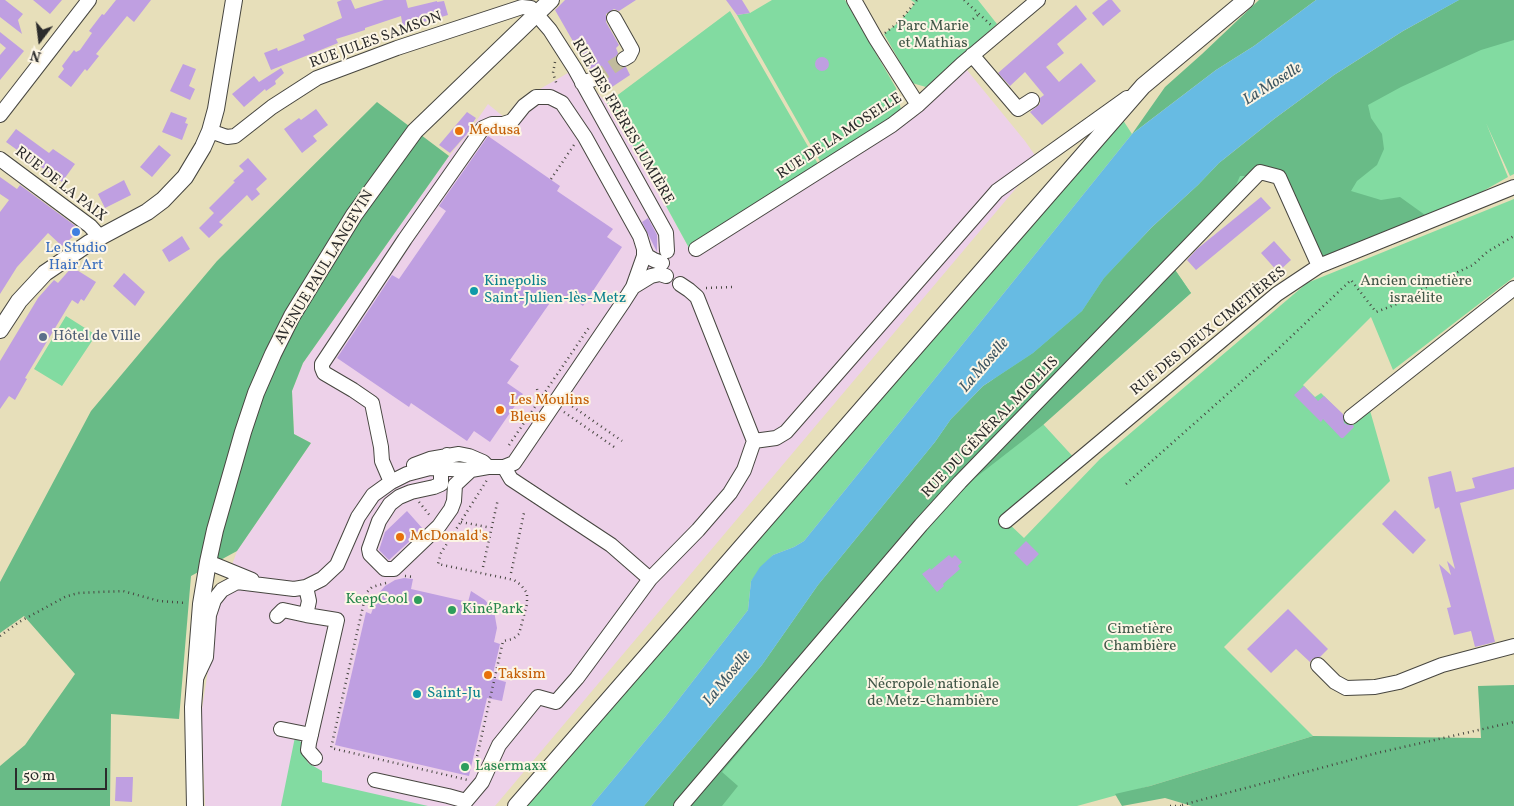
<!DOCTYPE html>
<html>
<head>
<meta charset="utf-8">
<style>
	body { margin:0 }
	#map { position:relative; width:1514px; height:806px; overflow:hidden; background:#e7dfba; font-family:Vollkorn,serif }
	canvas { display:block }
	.north { position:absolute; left:15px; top:15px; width:50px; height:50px; -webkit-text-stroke:4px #fcf5e5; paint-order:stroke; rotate:195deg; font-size:14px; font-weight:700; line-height:20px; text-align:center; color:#2b2b2b }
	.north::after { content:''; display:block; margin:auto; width:18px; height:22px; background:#2b2b2b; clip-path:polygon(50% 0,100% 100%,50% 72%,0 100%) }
	.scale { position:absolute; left:15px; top:768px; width:92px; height:22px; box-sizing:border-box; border:2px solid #2b2b2b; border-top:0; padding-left:6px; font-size:15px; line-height:18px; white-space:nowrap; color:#2b2b2b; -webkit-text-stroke:4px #fcf5e5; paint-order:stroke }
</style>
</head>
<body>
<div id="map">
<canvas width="1514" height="806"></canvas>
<div class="north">N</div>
<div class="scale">50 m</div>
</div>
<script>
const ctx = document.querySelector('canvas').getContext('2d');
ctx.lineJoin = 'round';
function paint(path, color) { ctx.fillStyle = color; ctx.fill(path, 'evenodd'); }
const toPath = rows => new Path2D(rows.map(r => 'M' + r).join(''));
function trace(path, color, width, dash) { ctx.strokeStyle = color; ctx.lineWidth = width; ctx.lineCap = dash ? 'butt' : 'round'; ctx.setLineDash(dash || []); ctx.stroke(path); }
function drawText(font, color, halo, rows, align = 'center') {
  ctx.font = font + ' Vollkorn,serif'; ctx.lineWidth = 4; ctx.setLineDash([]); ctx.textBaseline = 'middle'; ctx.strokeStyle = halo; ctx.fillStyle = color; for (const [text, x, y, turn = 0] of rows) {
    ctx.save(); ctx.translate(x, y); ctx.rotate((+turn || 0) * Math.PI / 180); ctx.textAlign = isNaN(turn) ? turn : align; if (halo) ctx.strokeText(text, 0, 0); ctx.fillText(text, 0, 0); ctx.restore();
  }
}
paint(toPath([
	[962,64,1025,141,1039,161,495,806,205,806,201,715,219,601,237,551,311,443,294,434,292,391,303,363,449,156,468,133,488,104,505,118,517,102,575,69,607,103,630,140,689,248,878,135]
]), '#edd1e9');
paint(toPath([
	[772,0,845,0,896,88,901,110,879,127,821,163,737,15,750,13],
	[911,0,978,0,997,24,926,87,912,83,884,34,899,22,910,10,915,3],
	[1459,0,1514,0,1514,174,1510,176,1486,123,1508,177,1432,220,1267,173,1171,264,1191,293,1043,424,1077,461,1006,521,1024,538,1100,459,1307,283,1514,199,1514,277,1393,370,1371,317,1303,385,1315,397,1321,393,1353,425,1369,407,1390,481,1224,647,1313,736,1150,786,1077,806,644,806,762,665,818,585,935,442,951,419,1198,185,1219,163,1441,10],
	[730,11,821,169,689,248,630,140,607,103],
	[1119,114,1132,134,804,541,794,547,773,555,751,581,748,610,665,717,591,806,516,806],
	[66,316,96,335,62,386,34,369],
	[295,737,302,743,308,763,322,771,322,782,428,806,281,806]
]), '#82dba1');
paint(toPath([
	[1259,0,1316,0,1254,46,1216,70,1132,134,1165,87,1202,54],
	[1459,0,1514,0,1514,40,1481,50,1401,87,1368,105,1371,118,1382,134,1384,149,1377,165,1357,181,1351,191,1381,200,1400,197,1432,220,1319,266,1280,188,1265,176,1240,176,1226,208,1171,264,1191,293,1043,425,975,478,925,529,722,772,738,786,722,806,644,806,762,665,818,585,935,442,951,419,983,386,1033,353,1082,311,1104,278,1152,227,1198,185,1219,163,1274,119,1334,75,1403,31],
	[377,102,449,156,303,363,292,391,294,434,311,443,237,551,191,576,179,719,111,714,110,806,0,806,0,766,25,745,75,674,24,616,0,633,0,582,91,411,217,261],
	[1514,685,1514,806,1192,806,1165,798,1122,806,1115,794,1150,786,1313,736,1481,738,1478,686]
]), '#69bb87');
paint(toPath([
	[1316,0,1459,0,1403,31,1334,75,1274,119,1219,163,1198,185,1152,227,1104,278,1082,311,1033,353,983,386,951,419,935,442,818,585,762,665,644,806,591,806,665,717,748,610,751,581,760,567,773,555,794,547,804,541,1132,134,1216,70,1254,46]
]), '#67bbe3');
paint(toPath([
	[0,0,5,0,23,14,18,20,22,34,0,17],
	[33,0,62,0,50,14],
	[116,0,151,0,134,22,127,16,96,54,99,56,87,71,85,69,71,87,58,77,64,69,62,66,74,50,76,52,80,50,92,33,89,31,102,14,104,15],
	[342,0,351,0,355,9,384,0,406,0,408,8,437,1,437,2,444,1,448,15,403,28,401,16,365,28,365,30,336,39,338,43,271,70,264,53,277,48,278,51,305,40,303,35,342,18,337,2],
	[565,0,636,0,619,11,614,9,606,14,606,22,619,45,616,48,618,53,615,59,616,63,620,67,626,67,630,75,603,93,599,86,602,81,602,76,596,71,590,71,555,10],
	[726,0,742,0,750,13,737,15],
	[1108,0,1112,0,1121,11,1103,26,1092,13],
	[1076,5,1087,19,1057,44,1064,53,1046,67,1059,82,1081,63,1096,81,1042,125,1030,112,1040,104,1040,98,1044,95,1025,72,1010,86,998,73],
	[0,32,24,51,0,80,0,55,6,48,0,43],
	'815 64a7 7 0 1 1 14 0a7 7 0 1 1-14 0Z',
	[183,64,196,69,189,86,195,89,190,100,170,91],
	[281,68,284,73,275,81,276,84,266,91,265,89,244,107,232,94,254,76,259,82],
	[316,109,328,125,313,136,317,141,302,153,284,129,299,118,301,120],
	[171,112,187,118,185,123,188,124,182,140,162,132],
	[467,112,476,118,472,124,474,126,450,153,439,145],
	[16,129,49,153,53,149,75,164,62,182,6,142],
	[488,136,560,186,557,191,613,229,607,237,622,247,583,306,568,295,563,302,554,297,510,360,519,366,507,383,523,394,490,442,474,431,467,441,411,403,409,407,337,358,392,275,399,279,446,211,439,206],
	[159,145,171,155,152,177,140,167],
	[248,158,267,179,256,189,260,194,252,201,247,195,219,222,223,225,209,238,199,228,214,213,209,208,235,182,233,181,244,171,239,166],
	[0,177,17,189,20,185,81,230,62,246,48,233,17,267,0,294,0,212,9,200,0,194],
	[124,180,131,195,105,208,98,194],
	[1261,197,1271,208,1196,270,1187,260,1197,249],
	[648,218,657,235,657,252,642,222],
	[182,236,190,249,169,262,162,250],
	[1274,241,1291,260,1278,272,1261,253],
	[72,267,96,282,84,301,81,299,78,304,72,300,25,378,27,379,15,400,9,396,0,409,0,361,38,298,54,280,58,283],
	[124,273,145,292,135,306,113,286],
	[1304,386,1318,401,1324,396,1343,414,1344,423,1348,425,1353,425,1354,427,1343,438,1341,438,1323,419,1321,422,1294,395],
	[1514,467,1514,489,1460,503,1495,642,1475,647,1471,631,1454,635,1447,608,1451,607,1439,564,1451,575,1447,561,1455,569,1439,507,1435,509,1428,477,1451,471,1456,492,1475,488,1472,478],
	[1395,510,1426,540,1413,554,1382,524],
	[407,511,423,529,389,560,379,550,385,532],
	[1026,541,1039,554,1027,566,1014,553],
	[949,555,952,558,955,555,962,562,958,566,960,569,943,584,944,586,937,592,922,574,930,568,931,570],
	[404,578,413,579,411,589,468,602,471,591,485,600,494,611,497,628,494,642,500,644,492,678,506,682,502,701,487,698,469,776,335,745,366,612,371,614,378,594,385,586,395,580],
	[1288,609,1328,649,1320,657,1312,659,1310,662,1296,649,1271,673,1247,649],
	[116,777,133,777,132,802,115,801]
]), '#bf9fe1');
trace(toPath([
	[594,79,624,59]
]), '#c1bb9d', 14, [14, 7]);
const minor = toPath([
	[854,0,876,39,918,105],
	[614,18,632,50,629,56,624,59],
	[972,55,1018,109,1032,100],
	[582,83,594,79],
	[0,115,89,0],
	[210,131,227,137,235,136,272,107,317,78,397,48,522,7,531,8,550,30,575,69,666,233,667,251],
	[0,159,90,226,100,237],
	[644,249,647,256,654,260,662,263],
	[696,249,892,125,918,105,962,64,1038,0],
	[680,284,689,290,697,297,754,441],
	[633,287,651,276,660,274,666,276],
	[1351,417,1514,288],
	[754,441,776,438,786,432,997,191,1127,98],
	[447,455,441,474,441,484,434,487,411,492,399,497,390,504,379,521,369,549,370,554,385,569,394,569,439,526,451,509,454,501,455,485,471,470],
	[414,465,430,459,459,454,469,456,483,462,488,467],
	[391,482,382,461,381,447,372,403,353,390,324,373,322,368,322,364,405,239,483,128,492,124,503,124,512,121,524,106,536,97,550,97,562,103,585,137,640,236,644,249,644,256,633,287,624,301,514,463,504,467],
	[1006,521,1277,294,1319,266,1514,187],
	[208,562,252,580],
	[306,587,309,601,306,615,337,620,309,743,308,750,315,758],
	[277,616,283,610,306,615],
	[1318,665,1335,682,1346,688,1375,687,1399,682,1442,665,1514,646],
	[197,676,206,657,209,615,214,600,222,590,237,582,294,589,306,587,322,579,337,565,358,517,373,495,391,482,407,474,430,468,471,470,488,467,504,467,511,479,611,545,650,579],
	[281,729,311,735],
	[375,780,448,796,466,801,482,782,499,745,538,697,556,702,577,678,650,579,698,530,730,493,744,470,754,441],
	[681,806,921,525,960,482,1260,172,1279,177,1319,266]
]);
const major = toPath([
	[0,330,19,301,45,273,89,243,147,212,163,200,185,177,203,147,210,131,216,109,234,0],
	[195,806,193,707,195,681,201,604,208,562,215,530,243,432,256,393,273,354,292,316,354,215,415,131,551,0],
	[516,806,1143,86,1246,0]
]);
trace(minor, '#474640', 16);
trace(major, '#474640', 18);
trace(toPath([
	[964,0,991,25],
	[973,19,979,14],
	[885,33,899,22,917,0],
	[555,62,553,73,557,85],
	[551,179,574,145],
	[706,288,732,287],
	[537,389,540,399],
	[569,405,569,404,622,441],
	[564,412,617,449],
	[509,445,590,326],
	[1126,484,1276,351,1351,280,1376,312,1397,304,1428,286,1473,265,1487,252,1514,236],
	[419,502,431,517],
	[461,522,487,527],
	[483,567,498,499],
	[511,573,524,513],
	[405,576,414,577],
	[386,583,372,587,367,592,364,602,331,748,468,780],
	[0,636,19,622,65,597,78,593,123,591,159,601,187,603],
	[476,761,503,641,513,639,519,634,527,604,527,593,521,585,514,580,438,564,441,553,487,480],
	[1182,805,1377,753,1514,722],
	[1170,806,1182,806]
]), '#474640', 2.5, [1, 4]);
trace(minor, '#fff', 14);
trace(major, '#fff', 16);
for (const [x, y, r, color] of [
	[459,131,5,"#e8710a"],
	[76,232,5,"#3f7fe0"],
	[474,291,5,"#0f9aa8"],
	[43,337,5,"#5c6f8a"],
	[500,410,5,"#e8710a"],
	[400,537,5,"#e8710a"],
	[418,600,5,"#2e9e5b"],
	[452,610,5,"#2e9e5b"],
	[488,675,5,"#e8710a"],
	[417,694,5,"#0f9aa8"],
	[465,767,5,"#2e9e5b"]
]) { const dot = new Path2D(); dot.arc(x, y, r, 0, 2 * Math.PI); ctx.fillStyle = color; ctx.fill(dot); trace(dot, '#fcf5e5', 2); }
drawText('15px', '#415748', '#fcf5e5', [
	["Parc Marie",933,27],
	["et Mathias",933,44],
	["Ancien cimetière",1416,282],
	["israélite",1416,299],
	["Cimetière",1140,630],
	["Chambière",1140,647],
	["Nécropole nationale",933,685],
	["de Metz-Chambière",933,702]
]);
drawText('15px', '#2b2b2b', '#fcf5e5', [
	["RUE JULES SAMSON",376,41,-20],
	["RUE DES FRÈRES LUMIÈRE",622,122,60],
	["RUE DE LA MOSELLE",840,137,-33],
	["RUE DE LA PAIX",60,185,38],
	["AVENUE PAUL LANGEVIN",325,268,-59],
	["RUE DES DEUX CIMETIÈRES",1209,332,-39],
	["RUE DU GÉNÉRAL MIOLLIS",991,428,-46]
]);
drawText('15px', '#c56008', '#fcf5e5', [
	["Medusa",469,131],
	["Les Moulins",510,401],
	["Bleus",510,418],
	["McDonald's",410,537],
	["Taksim",498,675]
], 'left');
drawText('15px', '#366cbe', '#fcf5e5', [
	["Le Studio",76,249],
	["Hair Art",76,266]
]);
drawText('15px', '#0d838f', '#fcf5e5', [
	["Kinepolis",484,282],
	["Saint-Julien-lès-Metz",484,299],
	["Saint-Ju",427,694]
], 'left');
drawText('15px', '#4e5e75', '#fcf5e5', [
	["Hôtel de Ville",53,337]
], 'left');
drawText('15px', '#27864d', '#fcf5e5', [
	["KeepCool",408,600,"right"],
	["KinéPark",462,610],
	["Lasermaxx",475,767]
], 'left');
drawText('italic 16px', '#3d5662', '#fcf5e5', [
	["La Moselle",1273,85,-32],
	["La Moselle",985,366,-49],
	["La Moselle",728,679,-51]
]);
</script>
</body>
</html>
